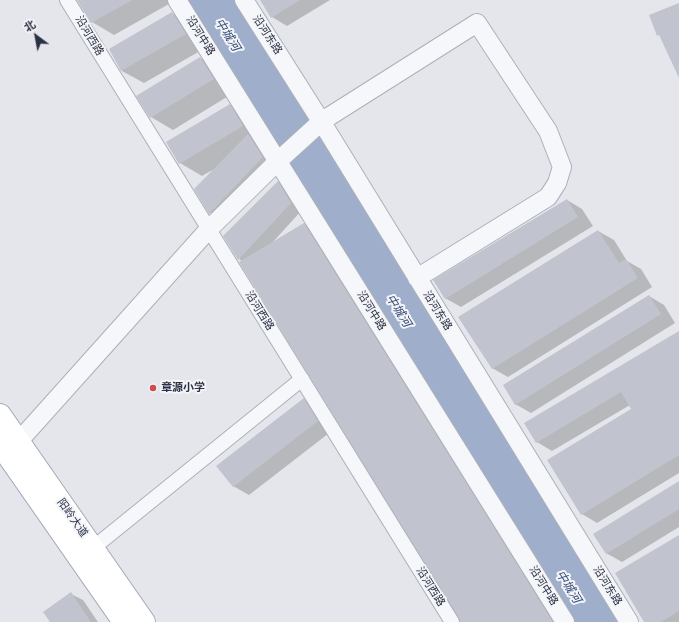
<!DOCTYPE html>
<html>
<head>
<meta charset="utf-8">
<style>
	body { margin:0 }
	#map { position:relative; width:679px; height:622px; overflow:hidden; background:#e4e6eb; font-family:"DM Sans","Noto Sans SC",sans-serif }
	canvas { display:block }
	.north { position:absolute; left:16px; top:16px; width:40px; height:40px; -webkit-text-stroke:3px #f4f5f9; paint-order:stroke; rotate:328deg; font-size:11px; font-weight:700; line-height:16px; text-align:center; color:#2b3144 }
	.north::after { content:''; display:block; margin:auto; width:14px; height:18px; background:#2b3144; clip-path:polygon(50% 0,100% 100%,50% 72%,0 100%) }
</style>
</head>
<body>
<div id="map">
<canvas width="679" height="622"></canvas>
<div class="north">北</div>
</div>
<script>
const ctx = document.querySelector('canvas').getContext('2d');
ctx.lineJoin = 'round';
function paint(path, color) { ctx.fillStyle = color; ctx.fill(path, 'evenodd'); }
const toPath = rows => new Path2D(rows.map(r => 'M' + r).join(''));
function trace(path, color, width, dash) { ctx.strokeStyle = color; ctx.lineWidth = width; ctx.lineCap = dash ? 'butt' : 'round'; ctx.setLineDash(dash || []); ctx.stroke(path); }
function drawText(font, color, halo, rows, align = 'center') {
  ctx.font = font + ' "DM Sans","Noto Sans SC",sans-serif'; ctx.lineWidth = 4; ctx.setLineDash([]); ctx.textBaseline = 'middle'; ctx.strokeStyle = halo; ctx.fillStyle = color; for (const [text, x, y, turn = 0] of rows) {
    ctx.save(); ctx.translate(x, y); ctx.rotate((+turn || 0) * Math.PI / 180); ctx.textAlign = isNaN(turn) ? turn : align; if (halo) ctx.strokeText(text, 0, 0); ctx.fillText(text, 0, 0); ctx.restore();
  }
}
paint(toPath([
	[78,0,176,0,114,35,92,22],
	[262,0,330,0,287,26,272,17],
	[172,13,194,26,207,47,144,83,122,71,110,49],
	[200,58,223,71,235,92,173,130,151,117],
	[230,105,252,118,274,164,222,220,210,213,196,190,216,168,202,176,180,163],
	[278,182,289,189,302,210,272,243,304,224,326,237,566,622,460,622,242,261,239,259],
	[567,200,582,209,593,226,461,307,445,298],
	[598,231,614,240,627,261,641,269,652,287,508,377,492,368],
	[649,296,664,305,675,323,531,413,515,404],
	[679,332,679,473,597,523,582,514,633,409,630,405,552,451,537,442],
	[304,400,319,408,333,430,249,495,233,486],
	[679,482,679,527,622,562,606,553],
	[679,536,679,622,645,622],
	[71,594,83,600,98,622,51,622]
]), '#0003');
trace(toPath([
	[199,0,583,622],
	[221,0,606,622]
]), '#9fafcb', 24);
paint(toPath([
	[77,0,132,0,91,23],
	[260,0,300,0,271,18],
	[679,3,679,78,659,35,657,36,649,15],
	[172,12,186,34,121,71,109,49],
	[200,57,214,79,150,118,136,96],
	[230,104,243,126,179,164,166,142],
	[248,134,263,157,209,214,194,189],
	[278,181,291,203,238,260,223,236],
	[567,199,578,217,445,299,433,280],
	[304,223,553,622,460,622,239,262],
	[598,230,619,263,626,259,638,278,492,369,458,317],
	[649,295,661,314,515,405,503,385],
	[679,331,679,455,581,515,547,460,631,409,621,392,536,443,524,423],
	[304,398,318,421,233,487,216,466],
	[679,481,679,509,606,554,593,534],
	[679,535,679,611,661,622,644,622,615,573],
	[71,592,91,622,50,622,43,612]
]), '#c1c4ce');
const minor = toPath([
	[67,0,452,622],
	[93,548,302,379]
]);
const tertiary = toPath([
	[177,0,565,622],
	[244,0,326,129,629,622],
	[10,451,208,230,278,161,322,121,477,23,548,131,562,167,557,183,548,197,417,278]
]);
const primary = toPath([
	[0,415,144,622],
	[0,444,124,622]
]);
trace(minor, '#acb0b9', 16);
trace(tertiary, '#acb0b9', 20);
trace(primary, '#a3a8b7', 24);
trace(minor, '#f6f7fa', 14);
trace(tertiary, '#f6f7fa', 18);
trace(primary, '#fff', 22);
for (const [x, y, r, color] of [
	[153,388,4,"#ce4b4e"]
]) { const dot = new Path2D(); dot.arc(x, y, r, 0, 2 * Math.PI); ctx.fillStyle = color; ctx.fill(dot); trace(dot, '#f4f5f9', 1.5); }
drawText('11px', '#2b3144', '#f4f5f9', [
	["沿河东路",267,35,57],
	["沿河西路",89,36,59],
	["沿河中路",200,36,58],
	["沿河西路",259,311,58],
	["沿河中路",371,311,58],
	["沿河东路",437,311,58],
	["阳岭大道",72,518,55],
	["沿河中路",543,586,58],
	["沿河东路",607,586,58],
	["沿河西路",430,587,58]
]);
drawText('bold 11px', '#2b3144', '#f4f5f9', [
	["章源小学",161,388]
], 'left');
drawText('italic 12px', '#354b78', '#f4f5f9', [
	["中城河",227,35,58],
	["中城河",398,311,58],
	["中城河",568,587,58]
]);
</script>
</body>
</html>
